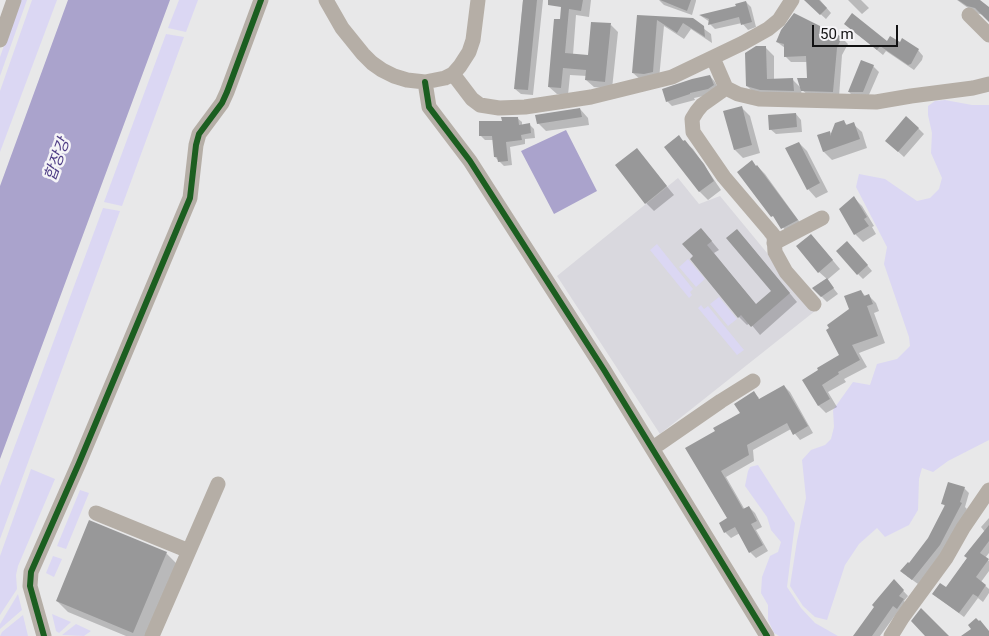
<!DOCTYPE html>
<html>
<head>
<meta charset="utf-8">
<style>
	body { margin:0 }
	#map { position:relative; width:989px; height:636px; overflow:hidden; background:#e8e8e9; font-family:Roboto,sans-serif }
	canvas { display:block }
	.scale { position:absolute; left:812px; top:25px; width:86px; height:22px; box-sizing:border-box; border:2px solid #121213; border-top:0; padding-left:6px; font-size:15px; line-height:18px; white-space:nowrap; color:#121213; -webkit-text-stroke:4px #f5f4f7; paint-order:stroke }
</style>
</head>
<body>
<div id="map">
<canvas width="989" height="636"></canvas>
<div class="scale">50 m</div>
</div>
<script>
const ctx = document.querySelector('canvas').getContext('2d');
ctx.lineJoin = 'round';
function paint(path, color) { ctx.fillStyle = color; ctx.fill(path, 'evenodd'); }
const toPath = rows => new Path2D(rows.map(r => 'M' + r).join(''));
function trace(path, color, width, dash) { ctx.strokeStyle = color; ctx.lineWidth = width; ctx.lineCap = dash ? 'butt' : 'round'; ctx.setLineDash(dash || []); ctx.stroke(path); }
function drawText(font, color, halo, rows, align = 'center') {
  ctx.font = font + ' Roboto,"Noto Sans KR",sans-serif'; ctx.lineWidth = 5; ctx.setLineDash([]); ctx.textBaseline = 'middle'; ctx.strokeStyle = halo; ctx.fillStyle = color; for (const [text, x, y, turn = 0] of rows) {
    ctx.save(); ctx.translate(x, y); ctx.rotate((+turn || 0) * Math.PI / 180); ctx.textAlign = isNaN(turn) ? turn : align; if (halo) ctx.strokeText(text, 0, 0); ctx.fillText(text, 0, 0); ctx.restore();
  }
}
paint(toPath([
	[678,178,699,204,720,196,815,311,660,434,557,276]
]), '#d9d8de');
paint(toPath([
	[20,0,27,0,0,76,0,57],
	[32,0,57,0,0,152,0,91],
	[179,0,198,0,186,32,168,28],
	[166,34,184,37,122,206,104,202],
	[945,100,972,105,989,105,989,440,948,461,933,472,922,468,919,479,918,510,909,525,885,537,877,528,859,544,845,565,827,620,815,617,803,606,790,586,797,541,806,498,802,460,811,450,825,445,831,439,834,427,833,410,853,382,870,385,877,364,897,359,910,346,909,337,884,264,887,247,856,187,859,174,885,179,917,201,930,198,939,189,942,178,931,153,932,133,928,115,928,106,935,101],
	[103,208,120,211,0,539,0,486],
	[657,244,693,289,690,292,692,295,689,298,650,250],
	[688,259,705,279,696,287,679,267],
	[719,297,737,319,728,326,710,304],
	[701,305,704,309,708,306,744,350,737,355,698,308],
	[758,465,795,523,787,587,801,608,815,623,838,636,779,636,774,633,768,620,768,605,761,593,762,577,770,556,778,552,781,542,771,530,767,517,745,486,748,471,750,467],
	[31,469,55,479,18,566,16,575,17,589,0,615,0,556],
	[80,490,89,493,66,549,57,546],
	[53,556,62,559,54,577,46,573],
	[18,594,22,610,0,629,0,624],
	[52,614,71,622,59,633,56,631],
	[23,615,28,636,0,636,2,632],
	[76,624,91,631,84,636,62,635]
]), '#dbd7f3');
paint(toPath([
	[68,0,170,0,0,459,0,186],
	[566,130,597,191,554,214,521,151]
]), '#aaa3cc');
paint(toPath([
	[523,0,543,0,533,95,521,94,515,89],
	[564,0,591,0,589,17,576,15,573,55,589,56,611,25,618,32,612,89,594,87,586,80,587,76,570,75,568,95,557,94,549,87],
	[659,0,696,0,696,1,692,15,664,5],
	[805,0,820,0,831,13,826,19],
	[848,0,861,0,869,8,862,14],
	[957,0,977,0,989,8,989,20,984,15,975,13],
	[746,2,751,7,756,27,748,30,742,23,715,29,710,24,710,22,701,16,738,7],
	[638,16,692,20,711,34,712,43,691,29,684,39,664,26,659,79,641,80,633,73],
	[851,29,887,43,900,44,918,50,923,56,922,60,914,70,886,51,883,55],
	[842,38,848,44,842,55,839,97,809,96,801,89,802,98,755,94,747,86,765,47,774,56,774,80,793,80,802,89,808,79,808,62,791,62,785,56,785,48,777,42],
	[873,66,879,72,868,97,854,97,849,92],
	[710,76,715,82,719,90,713,94,694,98,695,100,672,106,667,101],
	[742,108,750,116,760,153,743,158,735,150],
	[580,109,588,118,589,125,546,131,538,123],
	[796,114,801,120,802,132,776,134,770,129],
	[517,118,522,122,522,126,529,124,534,129,535,138,525,139,525,144,510,147,512,165,504,166,495,157,494,140,485,140,480,135,503,122],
	[844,122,848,126,853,124,862,132,867,148,832,160,824,152,819,136,830,132,832,134],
	[918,128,924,134,904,157,892,146],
	[679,137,693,149,721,190,708,200,700,192,666,147],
	[799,143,807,151,828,192,816,198,808,189],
	[637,150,674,195,654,211,646,203],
	[757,166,765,174,804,228,790,236,738,172],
	[854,198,862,206,874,226,872,227,876,234,863,242,855,234],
	[709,238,719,250,714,253,756,305,773,292,745,239,797,302,760,335,750,323,747,325,739,317,691,259],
	[819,244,840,269,827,280,838,294,827,302,821,296,827,279,819,272],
	[853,248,872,271,863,279,858,274],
	[861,291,866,297,869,296,876,303,879,311,874,313,885,343,859,353,867,367,844,379,846,382,828,392,837,407,826,413,819,406,804,380,841,355,851,309],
	[784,386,790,392,813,433,800,440,791,429,753,450,754,461,726,477,745,510,749,507,755,513,762,527,756,530,768,551,756,558,750,552,740,533,731,538,725,532,728,519,687,448,717,431,742,414,754,393,759,398,756,398,761,405],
	[964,488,969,493,965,507,967,509,945,551,918,584,907,576,910,565,929,539,946,507,943,504],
	[989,518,989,553,985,558,989,561,989,571,981,582,989,589,989,593,983,602,978,598,964,617,933,594,946,589,985,532,981,527],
	[166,553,177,564,147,636,126,636,68,612,57,601],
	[894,581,908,596,904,601,908,605,899,610,880,636,855,636]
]), '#0003');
paint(toPath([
	[523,0,537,0,528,90,514,89],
	[548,0,583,0,581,11,569,9,565,53,588,55,591,22,611,23,605,82,585,80,586,70,563,68,561,88,548,87,554,19,560,19,561,7,548,5],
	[660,0,691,0,687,11],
	[804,0,819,0,827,8,820,15],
	[958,0,980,0,989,7,989,22,975,8,967,6],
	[746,1,752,22,741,25,739,17,708,25,709,19,699,15,736,6,735,4],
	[794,13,842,37,837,48,833,92,801,91,797,78,807,78,806,56,784,57,784,44,776,42,781,30],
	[852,13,887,41,890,36,900,42,902,38,919,49,911,64,908,65,880,46,877,50,844,24],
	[637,15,693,18,704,26,705,37,683,23,677,33,657,20,653,72,644,74,632,73],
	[756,46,766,46,767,79,793,78,794,91,760,90,746,86,745,53],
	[861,60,874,65,863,92,848,92],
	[710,75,714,85,708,89,690,93,690,94,666,102,662,89,692,79],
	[742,106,752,145,734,150,723,111],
	[580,108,582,117,537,124,535,115],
	[796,113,797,127,769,130,768,115],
	[906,116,919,128,898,152,885,141],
	[501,117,518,117,519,125,530,123,531,133,521,135,522,140,506,142,508,161,498,162,497,157,494,157,492,136,479,136,479,121,502,121],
	[844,120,846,125,854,122,860,139,823,152,817,135,830,131,830,136,835,123],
	[679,135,683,141,685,140,704,164,714,181,699,192,664,147],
	[799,142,820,183,807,190,785,148],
	[637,148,667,186,645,204,615,165],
	[752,160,756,166,757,165,798,220,781,229,773,216,771,217,737,172],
	[854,196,867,217,864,219,869,226,854,235,839,209],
	[701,228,712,241,707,245,756,304,771,291,726,238,737,229,790,293,751,327,741,315,738,318,690,259,693,256,682,244],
	[811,234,833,260,818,273,796,246],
	[847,241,868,265,857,275,836,251],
	[827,278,834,288,821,297,812,288],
	[861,290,864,296,869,294,873,304,867,306,878,336,852,345,860,360,838,372,839,374,822,385,830,399,818,406,802,380,818,370,817,368,839,355,826,330,829,328,827,325,849,309,844,296],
	[784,385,808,426,793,435,787,423,747,445,749,455,721,471,743,509,749,506,757,521,751,524,763,545,749,553,735,527,724,533,719,523,727,518,685,448,715,431,713,428,740,413,734,404,754,391,759,399],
	[948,482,965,487,960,502,962,503,940,545,912,580,900,571,908,562,909,563,928,538,945,505,941,504],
	[89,520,167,552,133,633,56,601],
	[989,525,989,541,980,553,989,559,976,577,986,585,978,597,973,594,959,613,932,594,940,583,946,587,967,558,964,556],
	[894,579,904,590,899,596,904,599,897,609,893,606,872,636,853,636,874,607,872,605],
	[921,608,949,636,925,636,911,621],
	[976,618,979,621,980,620,989,631,989,636,961,636,971,629,968,625]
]), '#989899');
trace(toPath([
	[326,0,342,28,363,54,372,63,382,70,394,76,407,80,425,82,445,78,453,74,460,66,469,52,473,40,478,0],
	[969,15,989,35],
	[0,40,14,0],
	[713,58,726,88,738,94,759,99,876,102,911,96,973,88,989,84],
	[453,74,472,99,480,105,499,108,525,107,591,97,672,77,743,43,768,29,779,20,792,0],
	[425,82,429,107,470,161,604,370,767,636],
	[726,88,702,105,697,111,692,119,693,132,724,177,770,231,774,236,775,252,786,272,814,304],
	[774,243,822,218],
	[653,448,721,401,753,381],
	[96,513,189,551],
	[44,636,30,586,31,572,79,463,190,198,196,145,199,134,222,103,227,92,261,0],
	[152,636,218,484],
	[891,636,902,618,946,558,963,528,989,490]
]), '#b5aea6', 15);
trace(toPath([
	[425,82,429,107,470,161,604,370,767,636],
	[44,636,30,586,31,572,79,463,190,198,196,145,199,134,222,103,227,92,261,0]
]), '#1b5e20', 6);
drawText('italic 16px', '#4f3d86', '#f5f4f7', [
	["합장강",58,160,-70]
]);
</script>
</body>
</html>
